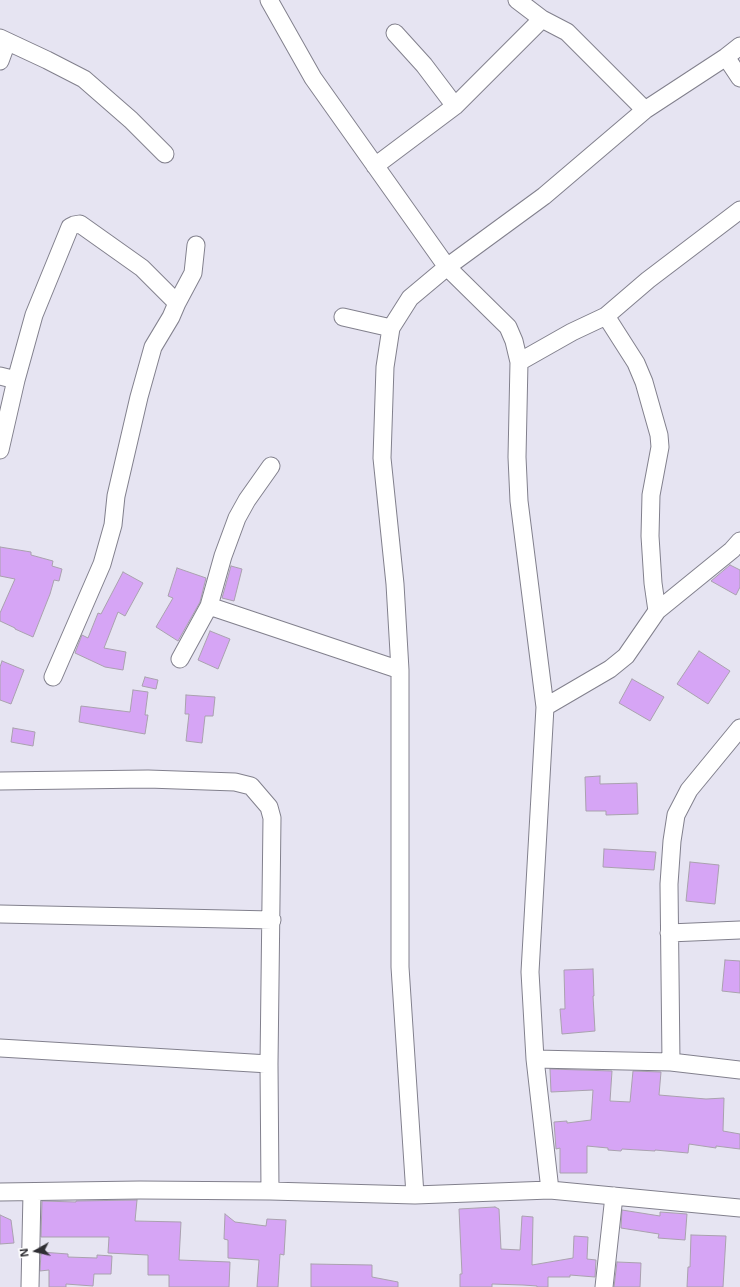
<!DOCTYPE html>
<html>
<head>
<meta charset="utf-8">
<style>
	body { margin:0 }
	#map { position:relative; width:740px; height:1287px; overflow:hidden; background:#e6e4f2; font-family:"Open Sans",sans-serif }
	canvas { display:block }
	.north { position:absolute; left:16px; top:1231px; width:40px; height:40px; -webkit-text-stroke:3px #fff; paint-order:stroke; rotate:262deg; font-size:11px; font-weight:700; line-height:16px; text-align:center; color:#2f2e33 }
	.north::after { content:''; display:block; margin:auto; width:14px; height:18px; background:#2f2e33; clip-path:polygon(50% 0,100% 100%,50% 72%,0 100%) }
</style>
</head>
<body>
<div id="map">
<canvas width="740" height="1287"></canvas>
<div class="north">N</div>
</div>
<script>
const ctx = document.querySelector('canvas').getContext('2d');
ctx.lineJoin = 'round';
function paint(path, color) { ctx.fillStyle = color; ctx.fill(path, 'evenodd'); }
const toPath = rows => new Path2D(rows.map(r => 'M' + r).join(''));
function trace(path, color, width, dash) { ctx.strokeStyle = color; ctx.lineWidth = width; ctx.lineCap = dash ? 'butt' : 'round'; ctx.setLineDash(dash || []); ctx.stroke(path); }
const building = toPath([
	[0,547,31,552,31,555,53,561,52,566,62,569,59,581,54,580,50,594,33,637,15,629,15,628,0,621,0,613,15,579,0,576,0,547],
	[730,565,740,570,740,587,736,595,711,581,730,565],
	[231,566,242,569,234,601,222,598,231,566],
	[177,568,206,578,200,602,178,641,156,627,173,598,168,596,177,568],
	[123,572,143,583,125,616,118,612,104,648,126,652,123,670,105,667,75,653,82,635,88,638,98,613,101,614,123,572],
	[210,631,230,639,218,669,198,660,210,631],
	[699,651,730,671,708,704,677,684,699,651],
	[2,661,24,670,11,704,0,700,0,667,2,661],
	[145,677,158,680,156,689,142,686,145,677],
	[632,679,664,697,650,721,619,703,632,679],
	[133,690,148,692,145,715,148,715,145,734,79,722,81,706,130,712,133,690],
	[186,695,215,697,213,716,205,716,202,743,186,741,189,714,185,714,186,695],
	[13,728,35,732,33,746,11,742,13,728],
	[600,776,600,784,637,783,638,814,606,815,606,811,586,811,585,777,600,776],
	[604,849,656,852,654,870,603,867,604,849],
	[690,862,719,865,715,904,686,901,690,862],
	[725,960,740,961,740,993,722,991,725,960],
	[593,969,594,996,593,996,595,1031,562,1034,560,1009,565,1009,564,970,593,969],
	[550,1069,612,1071,610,1101,630,1102,633,1071,661,1072,659,1095,706,1099,724,1098,723,1131,740,1134,740,1149,716,1146,716,1148,689,1144,688,1153,655,1150,655,1151,622,1149,621,1151,608,1150,608,1148,587,1146,587,1173,560,1173,560,1148,556,1149,554,1122,567,1121,567,1123,591,1120,593,1090,551,1092,550,1069],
	[137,1200,135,1221,181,1222,179,1260,230,1262,229,1287,169,1287,169,1275,148,1275,148,1255,108,1253,109,1237,41,1237,42,1201,76,1202,76,1201,137,1200],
	[495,1207,499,1209,501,1249,520,1250,522,1216,533,1217,532,1265,573,1258,574,1236,588,1237,587,1259,596,1260,595,1277,570,1275,570,1277,548,1277,548,1287,537,1287,537,1286,523,1285,492,1284,492,1287,460,1287,460,1274,462,1274,459,1209,495,1207],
	[622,1210,660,1216,660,1212,687,1214,685,1240,658,1238,659,1234,621,1228,622,1210],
	[225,1214,235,1222,266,1226,267,1219,286,1220,284,1255,280,1254,278,1287,257,1287,259,1260,228,1258,228,1240,224,1239,225,1214],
	[0,1215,11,1220,14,1243,0,1244,0,1215],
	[691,1235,726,1236,723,1287,687,1287,688,1267,690,1267,691,1235],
	[41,1252,68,1254,68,1257,97,1258,97,1255,112,1256,111,1274,94,1274,93,1286,66,1284,66,1287,49,1287,49,1270,40,1271,41,1252],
	[617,1262,641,1263,640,1287,614,1287,617,1262],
	[311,1264,372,1265,372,1277,398,1282,398,1287,311,1287,311,1264]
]);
paint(building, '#d6a5f5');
trace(building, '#a9a1ae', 1);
const minor = toPath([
	[269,0,313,78,447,267,508,327,514,341,519,362,517,457,519,501,545,707,530,972,535,1059,550,1190],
	[517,0,542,19,567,32,645,110],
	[395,33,424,65,455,106],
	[0,38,47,60,84,79,131,120,165,154],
	[726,57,740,78],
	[0,61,7,42],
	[375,166,455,106,542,19],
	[177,303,193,273,196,245],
	[606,316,636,363,644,382,659,435,660,447,651,495,650,536,653,583,657,611],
	[343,317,391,328],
	[519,362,572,332,606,316,648,280,740,210],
	[0,376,16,380],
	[0,450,16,380,34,315,70,227,74,225,80,224,142,268,177,303,171,317,153,347,139,397,116,496,113,525,102,564,53,677],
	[209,606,400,670],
	[180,659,209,606,223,556,237,518,247,500,271,466],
	[545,707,610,669,626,656,657,611,732,550,740,541],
	[0,781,148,779,235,782,251,786,269,807,272,818,269,1064,270,1191],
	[0,914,272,920],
	[669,933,740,930],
	[0,1048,269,1064],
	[535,1059,671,1062,740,1070],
	[671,1062,669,884,672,841,676,815,689,790,740,728],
	[0,1192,140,1190,270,1191,415,1195,550,1190,740,1208],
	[415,1195,400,967,400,670,395,584,382,458,385,367,391,328,410,298,447,267,544,196,645,110,726,57,740,46],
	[30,1287,32,1193],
	[604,1287,614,1196]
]);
trace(minor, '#82808d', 19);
trace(minor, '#fff', 17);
</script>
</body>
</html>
